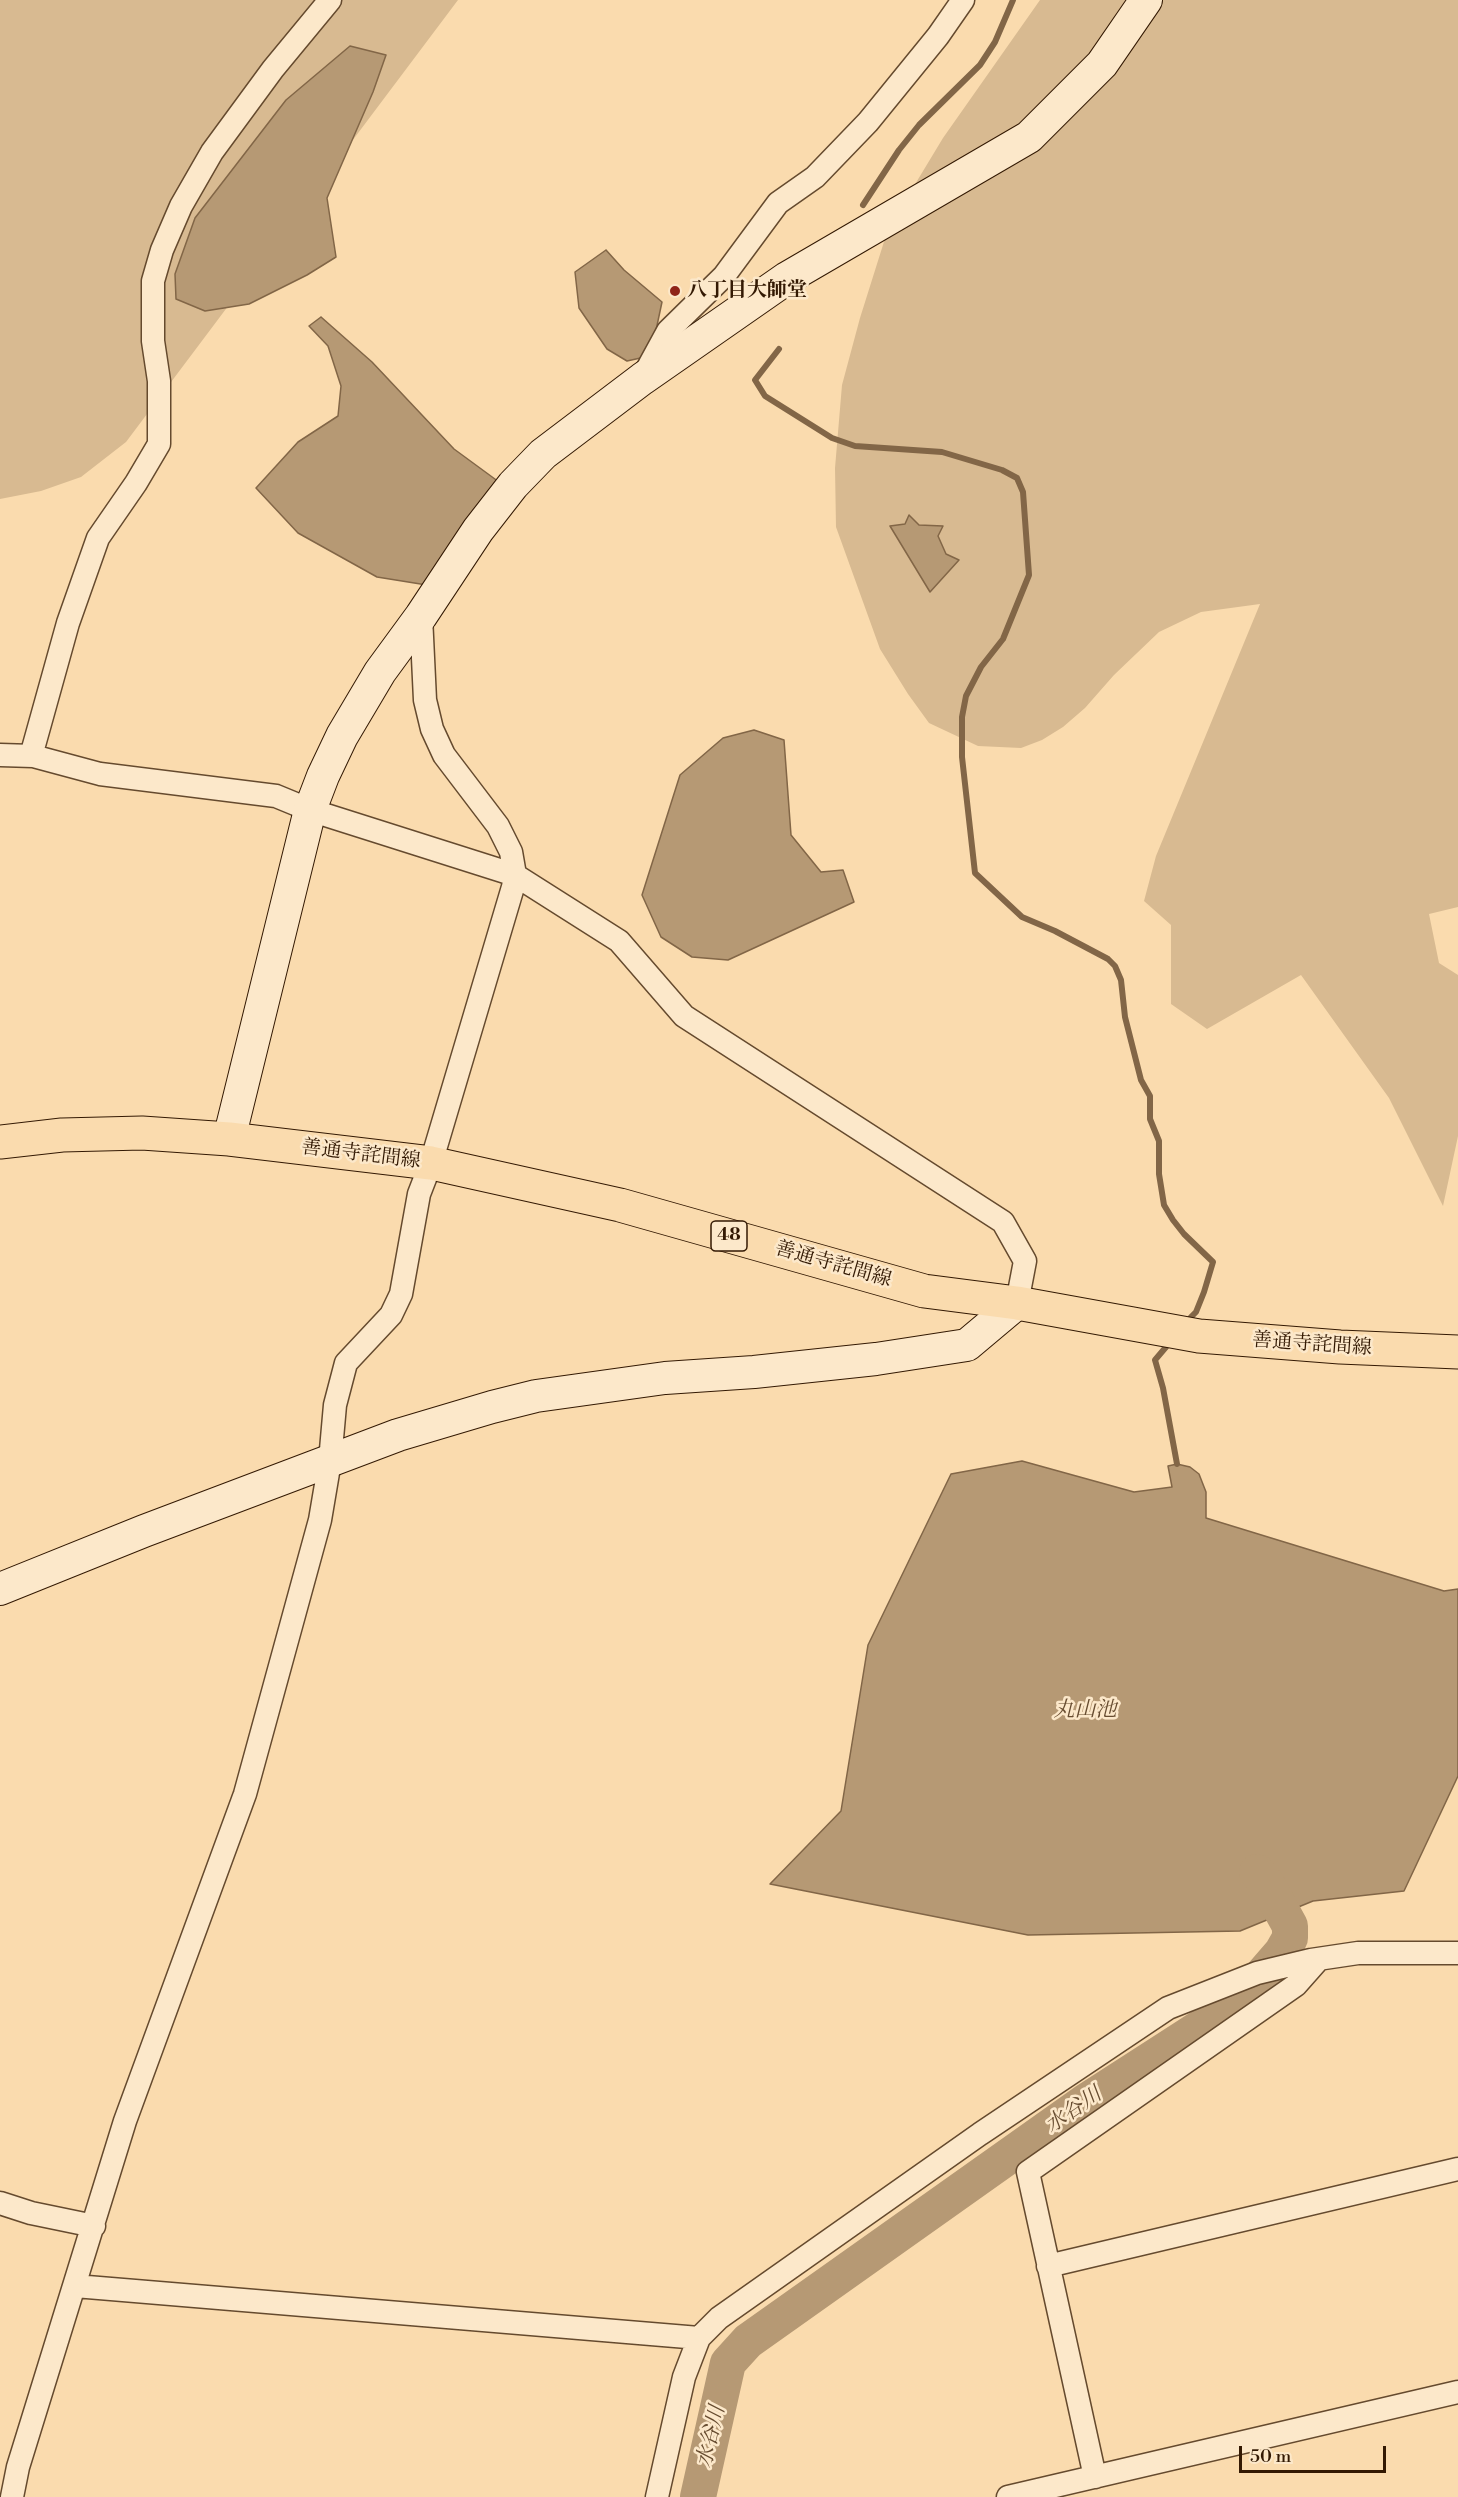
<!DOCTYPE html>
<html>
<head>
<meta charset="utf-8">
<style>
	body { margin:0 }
	#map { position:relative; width:1458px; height:2497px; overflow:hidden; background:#fadbae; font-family:"Libre Bodoni",serif }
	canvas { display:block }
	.scale { position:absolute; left:1239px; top:2446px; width:147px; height:27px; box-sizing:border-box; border:3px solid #331903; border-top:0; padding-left:8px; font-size:18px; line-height:21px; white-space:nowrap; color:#331903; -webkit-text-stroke:4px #fce8ca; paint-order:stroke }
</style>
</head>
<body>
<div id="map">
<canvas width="1458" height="2497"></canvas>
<div class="scale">50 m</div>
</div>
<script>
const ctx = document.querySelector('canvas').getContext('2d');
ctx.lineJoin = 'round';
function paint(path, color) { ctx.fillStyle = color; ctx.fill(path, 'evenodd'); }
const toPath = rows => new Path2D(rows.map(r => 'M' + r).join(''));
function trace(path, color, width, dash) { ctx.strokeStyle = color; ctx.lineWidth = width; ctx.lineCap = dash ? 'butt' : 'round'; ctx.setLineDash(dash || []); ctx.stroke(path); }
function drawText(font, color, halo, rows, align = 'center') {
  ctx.font = font + ' "Libre Bodoni","Noto Serif JP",serif'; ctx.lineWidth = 5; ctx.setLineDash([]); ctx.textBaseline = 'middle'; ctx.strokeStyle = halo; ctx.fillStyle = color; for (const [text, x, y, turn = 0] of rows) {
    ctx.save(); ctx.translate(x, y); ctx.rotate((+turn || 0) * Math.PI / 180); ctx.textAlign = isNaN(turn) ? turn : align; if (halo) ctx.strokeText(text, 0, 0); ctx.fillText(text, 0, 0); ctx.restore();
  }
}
paint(toPath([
	[0,0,458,0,126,442,81,477,41,491,0,499],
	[1040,0,1458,0,1458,907,1429,914,1439,963,1458,975,1458,1136,1443,1206,1389,1098,1301,975,1207,1029,1171,1004,1171,925,1144,901,1156,856,1260,604,1201,612,1159,632,1114,675,1085,708,1063,727,1042,740,1021,748,978,746,929,723,908,694,880,649,836,527,835,468,842,385,860,318,888,229,943,138]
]), '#d8ba91');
const water = toPath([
	[350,46,386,55,373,92,327,198,336,257,307,275,249,304,205,311,176,299,175,274,195,218,286,100,350,46],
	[606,250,624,270,662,302,652,349,645,357,627,361,607,349,579,308,575,272,606,250],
	[321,317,372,362,454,449,499,482,433,586,377,577,298,533,256,488,298,442,338,416,341,386,328,346,309,326,321,317],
	[909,515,919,525,943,526,938,536,946,554,959,560,930,592,890,526,905,524,909,515],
	[754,730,784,740,791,835,821,872,843,870,854,902,728,960,692,957,661,937,642,895,680,775,723,738,754,730],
	[1022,1461,1134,1492,1172,1487,1168,1466,1177,1464,1190,1467,1199,1474,1206,1492,1206,1518,1444,1591,1458,1589,1458,1776,1404,1891,1313,1901,1240,1931,1028,1935,770,1884,841,1811,868,1645,951,1474,1022,1461]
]);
paint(water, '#b69974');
trace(water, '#826647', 1.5);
trace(toPath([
	[863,205,899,150,919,125,980,65,995,42,1013,0],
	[779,349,755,380,765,396,832,438,855,446,942,452,1002,470,1017,478,1023,492,1029,575,1003,639,981,667,966,696,962,717,962,757,975,873,1022,917,1055,931,1108,959,1115,966,1121,980,1125,1017,1141,1080,1150,1096,1150,1119,1159,1141,1159,1174,1164,1205,1173,1220,1184,1234,1213,1262,1204,1292,1196,1312,1191,1317],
	[1166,1347,1155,1360,1163,1388,1177,1464]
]), '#826647', 6);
trace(toPath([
	[698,2497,728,2363,748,2341,1085,2102,1237,2004,1282,1952,1290,1938,1290,1926,1267,1884,1257,1872]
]), '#b69974', 36);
const street = toPath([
	[644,375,668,331,724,276,778,203,815,177,868,122,938,36,963,0],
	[0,755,33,756,100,774,276,796,310,810,515,875,619,941,684,1016,1003,1222,1025,1261,1017,1303],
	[31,756,68,623,98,538,136,483,159,444,159,381,153,341,153,281,162,250,181,206,212,152,273,69,330,0],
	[0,2203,31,2213,94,2226],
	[1048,2266,1458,2169],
	[75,2286,699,2338],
	[1095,2477,1028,2172,1296,1985,1319,1959],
	[12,2497,18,2467,125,2121,245,1794,320,1520,330,1461,335,1405,346,1363,391,1315,401,1294,419,1194,431,1163,513,887,515,875,511,852,498,826,444,755,432,729,425,700,421,616],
	[657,2497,684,2377,699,2338,719,2318,980,2134,1168,2008,1257,1973,1311,1960,1358,1953,1458,1953],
	[1008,2497,1458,2392]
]);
const secondary = toPath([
	[229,1139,310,810,323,776,342,736,380,672,421,616,478,530,513,485,543,454,642,379,787,278,1029,137,1102,64,1146,0],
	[0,1589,144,1531,398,1435,492,1407,536,1396,665,1378,754,1372,876,1359,967,1345,1017,1303]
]);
const primary = toPath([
	[0,1142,62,1135,142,1133,229,1139,431,1163,620,1205,924,1291,1017,1303,1199,1336,1340,1347,1458,1352]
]);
trace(street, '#654a2e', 25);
trace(secondary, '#331903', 34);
trace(primary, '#331903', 35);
trace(street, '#fce8ca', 22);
trace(secondary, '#fce8ca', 32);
trace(primary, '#fadbae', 33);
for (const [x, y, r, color] of [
	[675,291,6,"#8f2418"]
]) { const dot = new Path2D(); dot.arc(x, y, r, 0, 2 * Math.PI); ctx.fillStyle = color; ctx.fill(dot); trace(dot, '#fce8ca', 2); }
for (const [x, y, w] of [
	[729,1236,36]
]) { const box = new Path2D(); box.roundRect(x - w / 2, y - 15, w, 30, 4.5); ctx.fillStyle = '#fce8ca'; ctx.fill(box); trace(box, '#331903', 1.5); }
drawText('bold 18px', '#331903', null, [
	["48",729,1236]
]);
drawText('bold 20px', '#331903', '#fce8ca', [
	["八丁目大師堂",687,291]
], 'left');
drawText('20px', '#331903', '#fce8ca', [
	["善通寺詫間線",361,1155,7],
	["善通寺詫間線",833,1265,16],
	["善通寺詫間線",1312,1345,4]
]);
drawText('italic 21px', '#674c30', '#fce8ca', [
	["丸山池",1085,1711],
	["水谷川",1074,2111,-35],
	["水谷川",712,2437,-77]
]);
</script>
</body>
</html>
